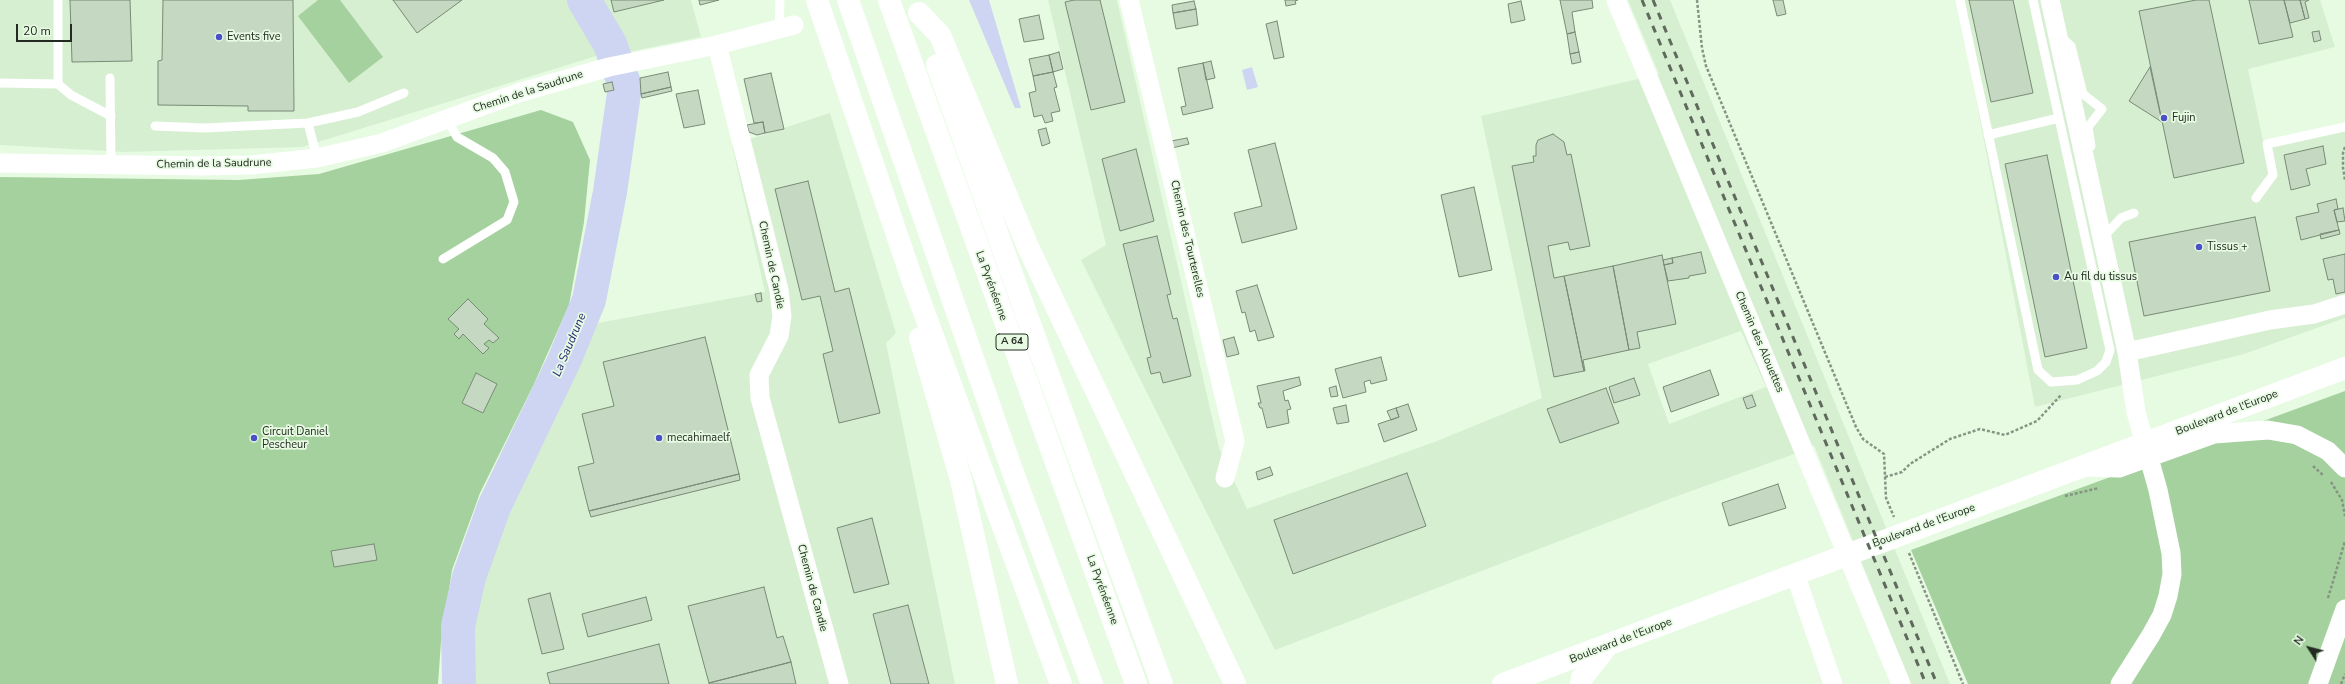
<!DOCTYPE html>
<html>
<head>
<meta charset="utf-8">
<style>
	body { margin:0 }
	#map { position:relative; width:2345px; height:684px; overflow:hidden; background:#e7fbe3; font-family:"Nunito Sans",sans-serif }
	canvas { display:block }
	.north { position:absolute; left:2289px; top:628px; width:40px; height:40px; -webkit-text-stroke:3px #e7fbe3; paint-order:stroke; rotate:306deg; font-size:11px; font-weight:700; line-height:16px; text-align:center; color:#232a22 }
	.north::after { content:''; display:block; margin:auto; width:14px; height:18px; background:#232a22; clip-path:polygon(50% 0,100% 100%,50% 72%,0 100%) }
	.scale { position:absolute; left:16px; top:24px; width:56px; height:18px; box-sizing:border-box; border:2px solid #232a22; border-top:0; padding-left:5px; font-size:12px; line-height:14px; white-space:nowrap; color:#232a22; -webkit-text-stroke:3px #e7fbe3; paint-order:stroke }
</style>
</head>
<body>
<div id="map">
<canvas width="2345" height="684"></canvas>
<div class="north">N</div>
<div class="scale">20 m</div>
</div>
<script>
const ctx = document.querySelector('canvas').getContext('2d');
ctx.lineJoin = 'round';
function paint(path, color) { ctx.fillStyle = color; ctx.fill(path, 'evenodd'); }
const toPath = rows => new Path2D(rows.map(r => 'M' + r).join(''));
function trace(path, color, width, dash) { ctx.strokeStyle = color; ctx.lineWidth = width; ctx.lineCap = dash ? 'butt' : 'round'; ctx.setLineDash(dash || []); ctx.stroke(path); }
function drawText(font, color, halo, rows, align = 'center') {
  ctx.font = font + ' "Nunito Sans",sans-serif'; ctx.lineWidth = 3.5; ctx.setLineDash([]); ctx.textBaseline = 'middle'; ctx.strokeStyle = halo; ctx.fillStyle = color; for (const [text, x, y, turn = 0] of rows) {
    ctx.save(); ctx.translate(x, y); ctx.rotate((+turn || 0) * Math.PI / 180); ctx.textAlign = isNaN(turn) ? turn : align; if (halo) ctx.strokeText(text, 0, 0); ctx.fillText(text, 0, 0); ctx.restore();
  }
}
paint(toPath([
	[0,0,570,0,606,53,302,147,124,152,0,145],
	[592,0,691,0,701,37,624,53],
	[1048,0,1117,0,1219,448,1247,509,1437,441,1542,398,1481,116,1659,74,1628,0,1670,0,1950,684,1911,684,1814,445,1797,453,1672,498,1275,650,1081,260,1106,245],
	[1741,331,1766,387,1669,424,1648,364],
	[1957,0,2320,0,2335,47,2248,69,2264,145,2345,127,2345,318,2244,354,2035,407],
	[830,113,896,333,886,343,955,684,466,684,470,617,494,529,598,323,765,292,732,145]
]), '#d6efd1');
paint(toPath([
	[318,0,340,0,383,57,349,83,298,16],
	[541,110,573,122,590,160,584,222,569,305,534,384,480,493,452,570,441,642,438,684,0,684,0,177,239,180,319,174],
	[2345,391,2345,684,1968,684,1911,550]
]), '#a5d19e');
paint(toPath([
	[969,0,989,0,1021,108,1015,108,1013,104],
	[1252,67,1258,87,1247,90,1242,70]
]), '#ced5f2');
trace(toPath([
	[459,684,458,626,469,577,494,507,564,361,589,300,610,192,625,86,610,44,584,0]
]), '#ced5f2', 34);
const building = toPath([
	[70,0,130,0,132,61,72,62,70,0],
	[163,0,293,0,294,111,248,111,248,106,158,105,158,61,162,60,163,0],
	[393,0,462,0,417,33,393,0],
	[611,0,664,0,614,12,611,0],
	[699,0,719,0,700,5,699,0],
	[1074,0,1100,0,1125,102,1091,110,1065,2,1074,0],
	[1285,0,1298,0,1295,1,1296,4,1286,6,1285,0],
	[1560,0,1592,0,1593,8,1572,12,1575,32,1567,34,1560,0],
	[1773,0,1783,0,1786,14,1777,16,1773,0],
	[1969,0,2013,0,2033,93,1991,102,1969,0],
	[2196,0,2209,0,2244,163,2174,178,2139,11,2196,0],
	[2249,0,2284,0,2293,37,2259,44,2249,0],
	[2284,0,2300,0,2305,19,2290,23,2284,0],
	[2300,0,2309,0,2305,2,2309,18,2305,19,2300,0],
	[1194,1,1196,9,1173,13,1172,5,1194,1],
	[1521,1,1525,20,1511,23,1508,4,1521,1],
	[1196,9,1198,25,1176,29,1173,13,1196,9],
	[1039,15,1044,39,1024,42,1019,19,1039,15],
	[1277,21,1284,57,1274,59,1266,24,1277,21],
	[2319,31,2321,40,2314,42,2312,32,2319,31],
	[1575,32,1579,52,1570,54,1567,34,1575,32],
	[1059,52,1063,69,1053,72,1049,55,1059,52],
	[1579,52,1581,62,1572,64,1570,54,1579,52],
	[1049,55,1053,72,1033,76,1029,59,1049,55],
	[1211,61,1215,78,1206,80,1203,63,1211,61],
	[1203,63,1213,108,1183,115,1181,107,1186,106,1178,68,1203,63],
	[2150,67,2162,122,2129,101,2150,67],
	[668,72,671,87,641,94,640,78,668,72],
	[1053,72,1057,87,1054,88,1060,111,1051,113,1053,121,1045,123,1042,115,1034,117,1029,93,1036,91,1033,76,1053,72],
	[771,73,784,129,765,133,763,122,754,123,744,79,771,73],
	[612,82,614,90,605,92,603,84,612,82],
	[671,87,672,91,642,98,641,94,671,87],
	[698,90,705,124,684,128,676,94,698,90],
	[763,122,765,133,757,135,749,132,747,125,763,122],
	[1046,128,1050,143,1042,146,1038,130,1046,128],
	[1553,134,1564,142,1567,155,1571,154,1590,246,1570,250,1568,242,1548,246,1554,278,1564,276,1584,371,1554,377,1512,166,1534,162,1533,156,1536,156,1536,145,1538,140,1553,134],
	[1187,138,1189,144,1172,148,1171,141,1187,138],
	[1275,143,1297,229,1242,243,1234,213,1262,206,1248,150,1275,143],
	[2323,146,2326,164,2306,169,2310,185,2291,190,2284,155,2323,146],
	[1136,149,1154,221,1120,231,1102,159,1136,149],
	[2047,155,2087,348,2045,357,2005,164,2047,155],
	[808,181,835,292,849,288,880,413,839,423,823,354,833,351,820,296,802,300,775,189,808,181],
	[1474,187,1492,270,1459,277,1441,195,1474,187],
	[2336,199,2338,209,2334,210,2339,230,2301,240,2296,217,2319,212,2317,204,2336,199],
	[2343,208,2345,221,2337,222,2334,210,2343,208],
	[2255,217,2270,291,2144,316,2129,242,2255,217],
	[2339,230,2340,234,2321,239,2320,234,2339,230],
	[1157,236,1171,294,1167,295,1173,319,1177,318,1191,376,1163,383,1160,372,1151,374,1147,358,1151,357,1123,244,1157,236],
	[1701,252,1706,273,1689,276,1689,278,1668,281,1664,265,1673,263,1672,258,1701,252],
	[2345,254,2345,292,2336,294,2333,279,2328,280,2323,259,2345,254],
	[1662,255,1676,324,1637,332,1640,348,1629,350,1613,266,1662,255],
	[1672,258,1673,263,1664,265,1663,260,1672,258],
	[1613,266,1629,350,1583,360,1585,371,1584,371,1564,276,1613,266],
	[1257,285,1274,337,1258,341,1255,330,1250,332,1245,312,1242,313,1236,291,1257,285],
	[761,293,762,301,757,302,755,294,761,293],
	[468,299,488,319,484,324,499,338,493,343,489,340,484,344,489,348,483,354,463,334,459,339,454,334,459,329,448,319,468,299],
	[705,337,739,474,589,511,578,467,594,463,582,414,614,406,603,362,705,337],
	[1234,337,1239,354,1227,357,1223,340,1234,337],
	[1381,357,1387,380,1371,384,1370,380,1364,382,1366,392,1343,398,1335,369,1381,357],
	[1710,370,1719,395,1671,412,1663,387,1710,370],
	[476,373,497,384,483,413,462,403,476,373],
	[1299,377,1301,385,1283,391,1285,401,1288,400,1291,409,1287,410,1289,423,1267,428,1262,408,1260,408,1258,403,1261,403,1257,386,1299,377],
	[1634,378,1640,395,1614,403,1609,387,1634,378],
	[1336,386,1338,396,1331,397,1329,388,1336,386],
	[1606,388,1619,423,1560,443,1547,409,1606,388],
	[1752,395,1756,406,1747,409,1743,398,1752,395],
	[1408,404,1417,430,1384,442,1378,424,1399,417,1396,408,1408,404],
	[1346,405,1349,422,1337,424,1333,408,1346,405],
	[1396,408,1399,417,1391,420,1387,411,1396,408],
	[1270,467,1273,475,1258,480,1256,472,1270,467],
	[1407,473,1426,526,1293,574,1274,520,1407,473],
	[739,474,740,480,591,517,589,511,739,474],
	[1778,484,1786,508,1729,526,1722,503,1778,484],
	[872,518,889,584,854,593,837,528,872,518],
	[374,544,377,560,334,567,331,551,374,544],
	[764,587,777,638,783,636,791,662,709,683,688,606,764,587],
	[550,593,564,649,542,654,528,599,550,593],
	[646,597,652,620,588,637,582,614,646,597],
	[908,605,929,684,891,684,873,614,908,605],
	[659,644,669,684,550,684,547,673,659,644],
	[791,662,796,684,709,684,709,683,791,662]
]);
paint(building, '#c5d8c1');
trace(building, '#798b76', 1);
trace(toPath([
	[1697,0,1702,48,1706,66,1856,427,1863,439,1884,454,1886,498,1894,517],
	[2345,147,2343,153,2343,168,2345,180],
	[2313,466,2324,476],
	[1885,477,1902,472,1910,464,1950,439,1980,429,2005,435,2037,421,2061,395],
	[2331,482,2342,500,2345,516],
	[2065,496,2099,488],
	[1909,553,1963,684],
	[2328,598,2345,541],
	[2341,684,2345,674]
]), '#869483', 2.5, [3, 2]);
trace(toPath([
	[58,0,58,84,71,95,111,116],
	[1960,0,2038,370,2051,382,2077,380,2097,371,2106,362,2110,350,2033,0],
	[779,29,780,0],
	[2061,37,2071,46,2083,94,2102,109,2088,127,2091,146],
	[110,78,111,165],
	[0,83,58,84],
	[308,123,317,158],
	[155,126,205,128,308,123,358,112,404,93],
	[1988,135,2059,118],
	[2256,198,2273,175,2267,144,2345,127],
	[2104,241,2108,232,2121,218,2134,213],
	[443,259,507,220,514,202,505,172,493,158,457,137,447,119]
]), '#fff', 9);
trace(toPath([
	[1129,0,1235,441,1225,478],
	[1616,0,1901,684],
	[2050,0,2127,352,2136,412,2158,490,2171,553,2172,574,2168,596,2162,615,2151,635,2120,684],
	[717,45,794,25],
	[0,163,202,166,251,165,317,158,382,143,518,93,609,67,717,45,779,290,782,316,779,336,759,375,760,398,839,684],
	[2127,352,2270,320,2314,314,2345,304],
	[2086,467,2119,468,2214,434,2268,430,2297,435,2328,451,2345,468],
	[1795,574,1833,684],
	[2318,684,2345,609]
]), '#fff', 19);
trace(toPath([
	[1503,684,2345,368]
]), '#fff', 22);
trace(toPath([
	[817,0,913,282,1061,684],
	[848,0,1012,470,1092,684],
	[889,0,1136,684],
	[919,13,940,35,1028,247,1235,684],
	[937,65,1027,316,1162,684],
	[920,338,961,480,1007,684],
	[1581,684,1582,678,1607,646]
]), '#fff', 22);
trace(toPath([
	[1642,0,1926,684],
	[1653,0,1937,684]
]), '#5f6a5d', 3, [7, 7]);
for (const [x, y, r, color] of [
	[219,37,4,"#4a50c6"],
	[2164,118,4,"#4a50c6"],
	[2199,247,4,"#4a50c6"],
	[2056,277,4,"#4a50c6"],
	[254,438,4,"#4a50c6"],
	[659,438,4,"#4a50c6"]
]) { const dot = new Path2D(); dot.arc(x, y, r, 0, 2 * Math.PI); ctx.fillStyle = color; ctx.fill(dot); trace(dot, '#e7fbe3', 1.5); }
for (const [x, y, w] of [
	[1012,342,32]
]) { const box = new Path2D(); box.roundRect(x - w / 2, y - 8, w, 16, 3); ctx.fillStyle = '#e7fbe3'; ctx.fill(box); trace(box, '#232a22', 1); }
drawText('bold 10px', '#232a22', null, [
	["A 64",1012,342]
]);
drawText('11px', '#232a22', '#e7fbe3', [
	["Events five",227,37],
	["Fujin",2172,118],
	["Tissus +",2207,247],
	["Au fil du tissus",2064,277],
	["Circuit Daniel",262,432],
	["Pescheur",262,445],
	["mecahimaelf",667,438]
], 'left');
drawText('11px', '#232a22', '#e7fbe3', [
	["Chemin de la Saudrune",528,92,-18],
	["Chemin de la Saudrune",214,164,-1],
	["Chemin des Tourterelles",1187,239,77],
	["Chemin de Candie",771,265,78],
	["La Pyrénéenne",991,286,70],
	["Chemin des Alouettes",1759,342,67],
	["Boulevard de l'Europe",2227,413,-21],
	["Boulevard de l'Europe",1924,526,-20],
	["Chemin de Candie",812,588,75],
	["La Pyrénéenne",1102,590,70],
	["Boulevard de l'Europe",1621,641,-21]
]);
drawText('italic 12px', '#242575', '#e7fbe3', [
	["La Saudrune",570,345,-67]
]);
</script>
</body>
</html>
